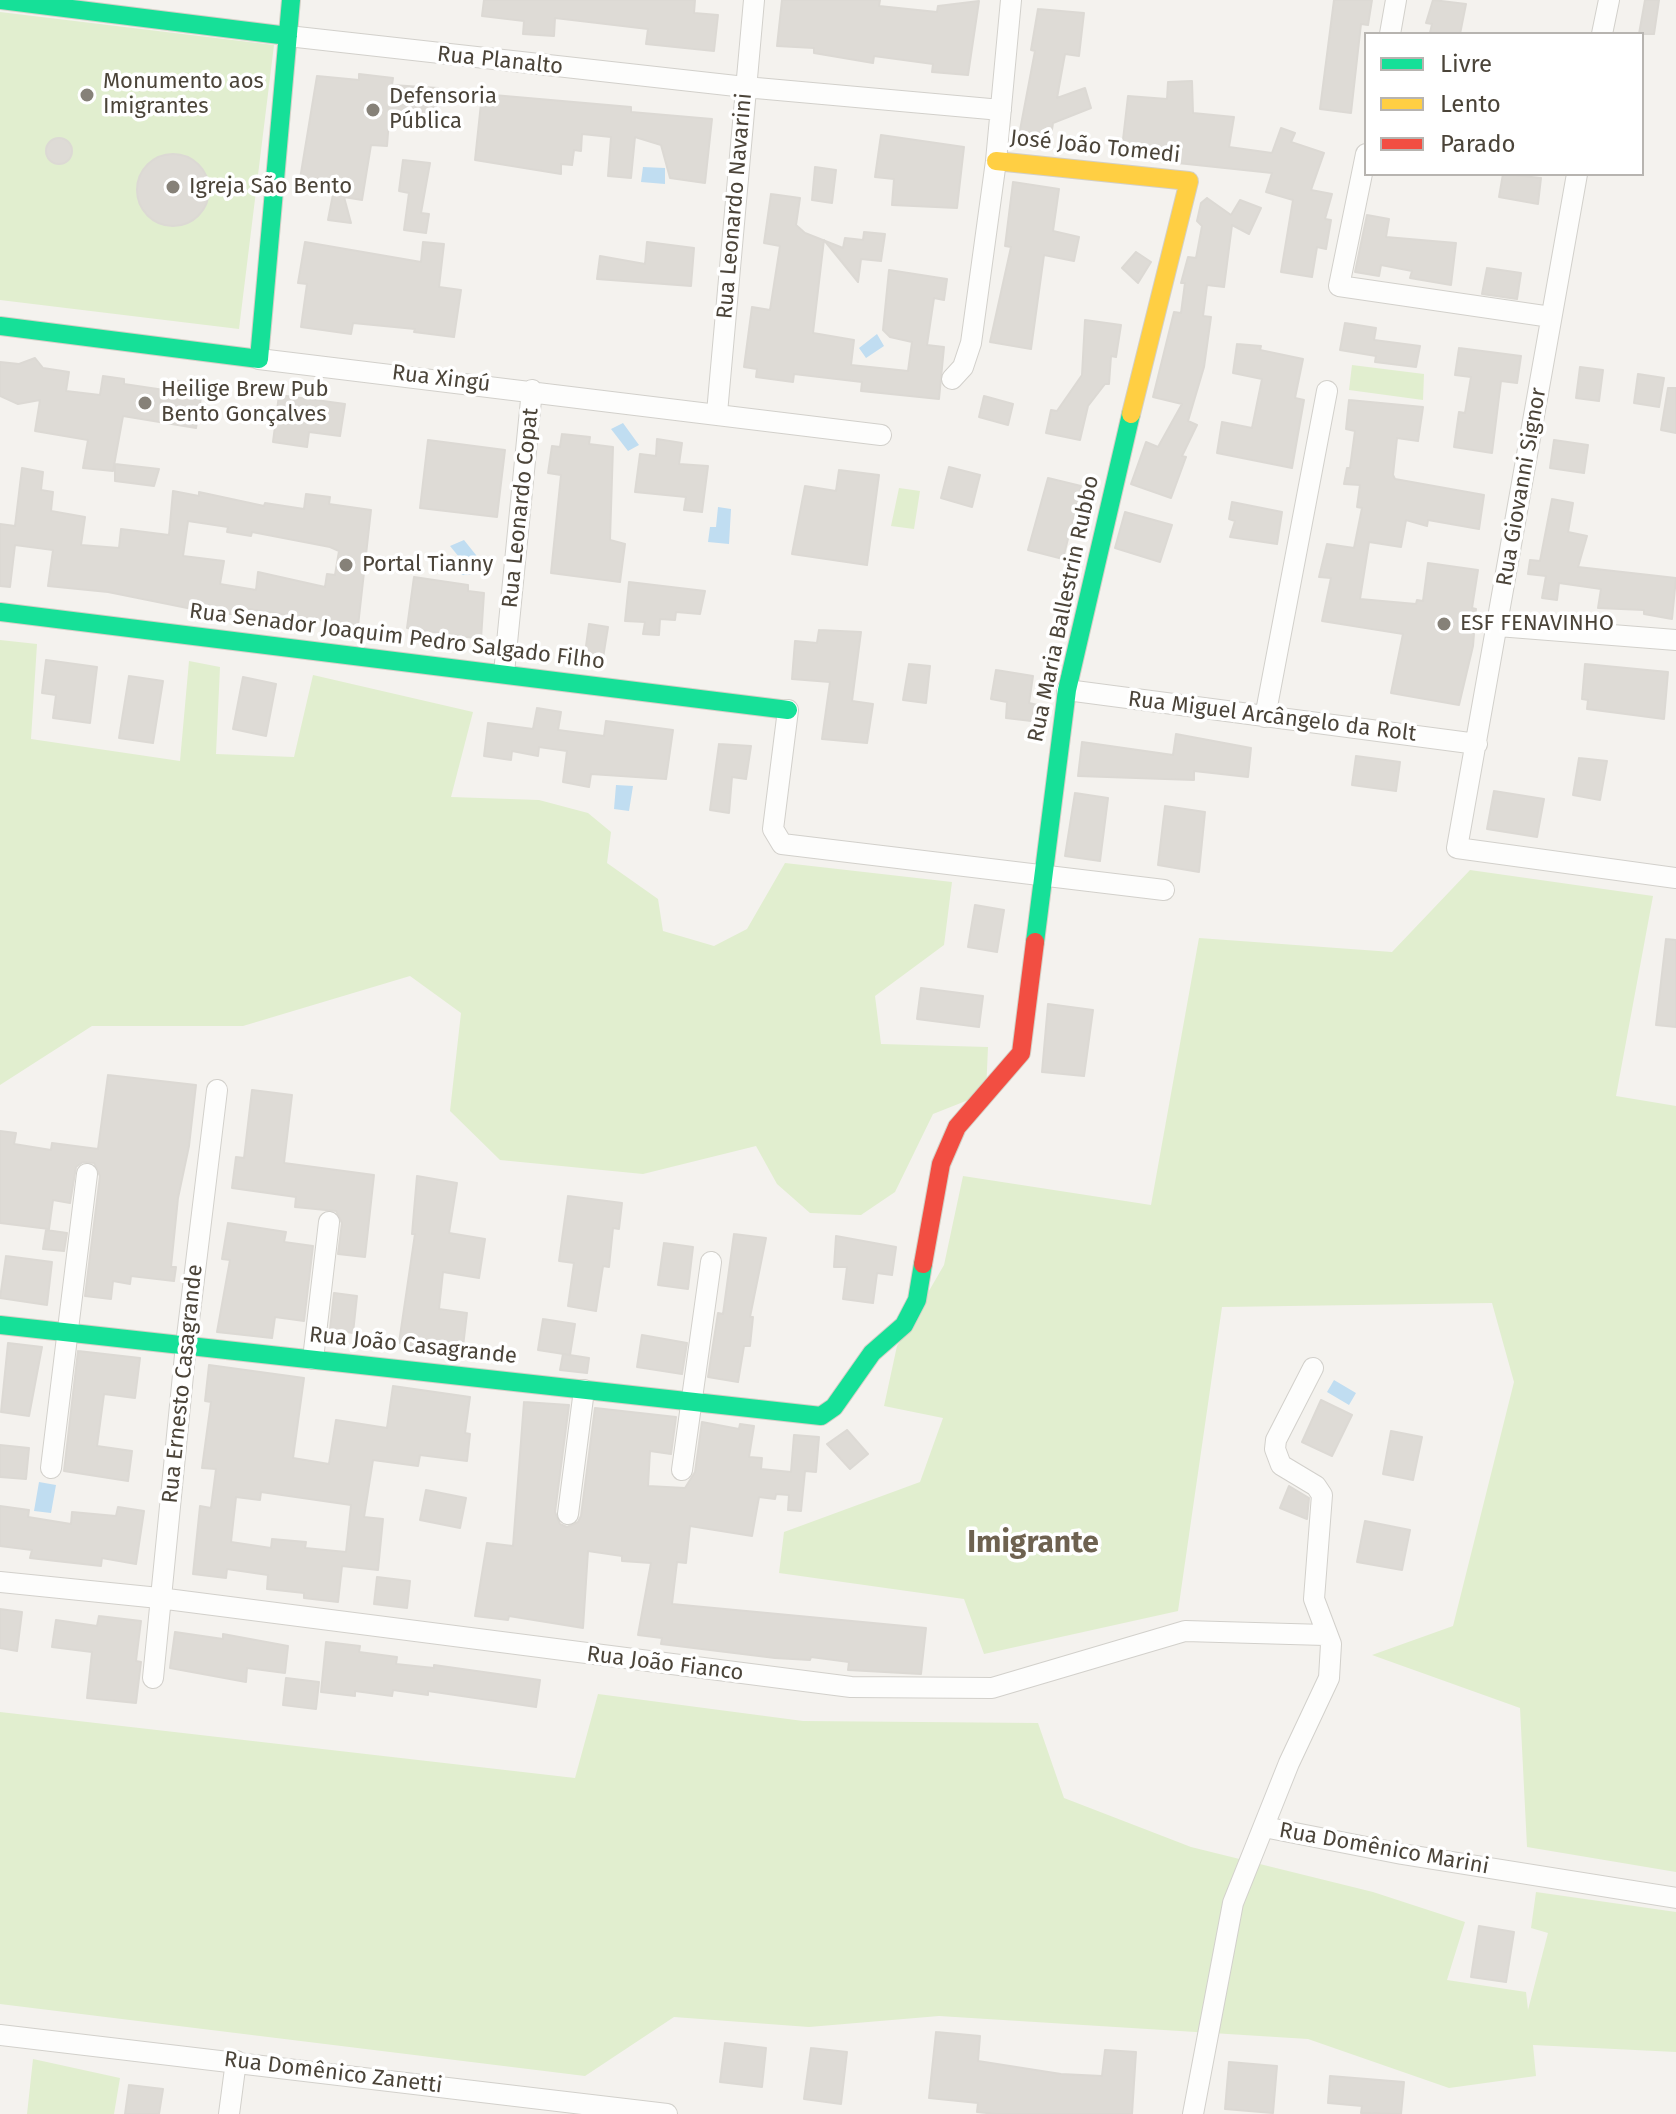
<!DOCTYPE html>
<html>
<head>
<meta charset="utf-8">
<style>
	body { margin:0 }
	#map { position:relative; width:1676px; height:2114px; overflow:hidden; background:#f4f2ee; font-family:"Fira Sans",sans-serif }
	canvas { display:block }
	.legend { position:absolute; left:1364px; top:32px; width:280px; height:144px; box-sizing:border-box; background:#fff; border:2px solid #b7b4b0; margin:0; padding:10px 14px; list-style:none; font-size:24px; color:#4b4439 }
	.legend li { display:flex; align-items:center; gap:16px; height:40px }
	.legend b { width:40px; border:2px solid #b7b4b0 }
</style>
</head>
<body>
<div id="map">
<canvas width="1676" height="2114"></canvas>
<ul class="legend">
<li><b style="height:10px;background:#16e098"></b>Livre</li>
<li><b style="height:10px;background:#ffcf43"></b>Lento</li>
<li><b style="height:10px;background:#f24e42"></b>Parado</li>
</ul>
</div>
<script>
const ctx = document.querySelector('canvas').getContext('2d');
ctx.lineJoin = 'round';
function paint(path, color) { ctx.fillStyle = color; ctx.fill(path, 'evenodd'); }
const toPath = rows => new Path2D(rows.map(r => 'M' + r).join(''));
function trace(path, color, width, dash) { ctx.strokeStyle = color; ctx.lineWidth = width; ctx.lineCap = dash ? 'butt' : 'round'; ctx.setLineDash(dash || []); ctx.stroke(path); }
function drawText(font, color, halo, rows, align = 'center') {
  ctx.font = font + ' "Fira Sans",sans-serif'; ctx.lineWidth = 7; ctx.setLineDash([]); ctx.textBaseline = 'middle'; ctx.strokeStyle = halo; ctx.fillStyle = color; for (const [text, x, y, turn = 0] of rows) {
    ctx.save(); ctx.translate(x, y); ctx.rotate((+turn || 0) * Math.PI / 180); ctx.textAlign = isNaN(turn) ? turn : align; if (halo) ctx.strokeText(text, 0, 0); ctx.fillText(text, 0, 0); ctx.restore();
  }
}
paint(toPath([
	[0,12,274,45,239,329,0,300],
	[1352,365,1424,374,1423,400,1349,390],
	[899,488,920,491,914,529,891,526],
	[0,640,37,644,31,739,180,761,189,661,220,667,216,754,294,757,313,675,473,712,451,797,539,800,588,813,611,832,607,863,658,899,663,931,714,946,747,929,785,863,952,882,944,945,875,996,881,1044,988,1047,986,1093,933,1114,895,1192,861,1215,810,1213,777,1184,756,1146,643,1174,500,1160,450,1111,461,1013,410,976,243,1026,92,1026,0,1085],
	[1470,870,1653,896,1616,1096,1676,1106,1676,1872,1527,1847,1520,1708,1372,1655,1453,1626,1514,1382,1492,1303,1222,1307,1178,1611,984,1654,964,1599,779,1573,784,1532,920,1482,943,1418,884,1406,897,1346,944,1265,963,1176,1151,1205,1199,938,1392,952],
	[598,1694,803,1721,1038,1723,1064,1798,1191,1847,1373,1892,1465,1922,1447,1980,1526,1992,1528,2010,1548,1933,1531,1928,1536,1892,1676,1912,1676,2052,1533,2045,1536,2076,1449,2088,1308,2039,939,2016,809,2027,674,2017,585,2076,0,2004,0,1712,575,1778],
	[33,2059,120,2078,114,2114,27,2114]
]), '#e1eecf');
paint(toPath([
	[643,167,665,168,665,184,641,182],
	[877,334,884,346,866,358,859,348],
	[623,423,639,445,628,451,611,429],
	[718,507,731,509,729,544,708,542,710,527,716,527],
	[464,540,484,565,474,574,462,575,458,568,459,557,450,546],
	[616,785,633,786,629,811,614,809],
	[1334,1380,1356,1393,1349,1405,1327,1392],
	[39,1482,56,1485,51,1513,34,1511]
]), '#c0ddf1');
const building = toPath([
	[484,0,695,0,694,13,718,15,714,51,646,44,648,29,555,18,554,36,523,34,524,21,482,16,484,0],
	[782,0,880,0,879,6,937,12,938,6,979,1,968,75,932,72,933,64,874,56,873,63,814,53,814,48,777,46,782,0],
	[1334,0,1372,0,1368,25,1361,24,1351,113,1320,109,1334,0],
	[1433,0,1466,4,1460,34,1430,33,1432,24,1426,23,1433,0],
	[1645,0,1659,0,1654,34,1639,34,1645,0],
	[1038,9,1084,13,1079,56,1065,54,1057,98,1085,88,1091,108,1053,123,1049,149,1017,146,1035,51,1031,50,1038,9],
	[359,74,393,78,392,85,438,88,434,125,389,120,387,146,371,145,362,200,344,197,351,223,328,220,335,184,300,179,317,76,359,80,359,74],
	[1192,81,1193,113,1234,117,1229,147,1272,153,1281,128,1295,133,1291,142,1324,153,1311,190,1332,194,1325,219,1331,220,1326,249,1317,247,1312,277,1281,272,1293,200,1266,192,1272,173,1121,157,1128,96,1167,99,1168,82,1192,81],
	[482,94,631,107,631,112,712,119,705,183,670,178,661,145,635,137,631,178,608,176,611,137,582,134,581,151,574,150,572,165,561,164,561,174,475,160,482,94],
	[881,135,964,147,957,208,892,205,894,179,875,177,881,135],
	'46 151a13 13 0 1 1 26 0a13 13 0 1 1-26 0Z',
	'137 190a36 36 0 1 1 72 0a36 36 0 1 1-72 0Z',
	[403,160,430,163,421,213,429,214,426,233,404,230,409,193,399,191,403,160],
	[815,167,836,170,832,203,812,200,815,167],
	[1503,174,1541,178,1538,204,1499,197,1503,174],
	[1013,182,1059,189,1053,231,1079,237,1074,261,1044,255,1031,349,990,342,1011,247,1005,246,1013,182],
	[771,194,800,198,796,225,805,233,843,248,845,238,863,240,864,232,885,234,881,261,861,259,858,282,824,240,813,333,854,340,851,365,908,371,912,342,890,337,883,330,889,270,947,279,944,300,934,298,927,345,944,347,939,399,861,391,862,382,794,374,793,382,756,377,757,369,744,367,752,307,770,310,780,246,764,243,771,194],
	[1207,198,1231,215,1240,200,1261,208,1249,234,1232,225,1224,287,1207,285,1203,316,1211,317,1204,367,1188,421,1197,425,1182,456,1186,457,1171,498,1131,484,1146,442,1158,447,1182,404,1153,397,1174,312,1181,313,1185,283,1181,283,1188,257,1196,258,1202,226,1197,221,1201,203,1207,198],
	[1367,215,1389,219,1386,237,1456,243,1451,285,1410,278,1412,271,1381,265,1379,276,1355,272,1367,215],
	[305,242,421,262,423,242,444,244,439,287,461,290,454,337,414,332,415,329,353,323,351,334,301,327,307,284,298,283,305,242],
	[647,242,694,248,691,286,597,279,600,256,645,264,647,242],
	[1136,252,1151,262,1138,283,1122,268,1136,252],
	[1487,268,1521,273,1517,299,1482,294,1487,268],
	[1085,320,1121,325,1116,357,1111,356,1109,384,1105,384,1088,406,1080,440,1046,433,1051,410,1057,411,1082,375,1085,320],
	[1345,323,1376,328,1374,340,1420,346,1416,367,1375,362,1376,356,1340,350,1345,323],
	[1237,344,1261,346,1260,350,1303,359,1295,398,1304,400,1292,468,1217,453,1222,422,1252,428,1262,379,1233,373,1237,344],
	[1459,348,1521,356,1517,383,1501,381,1492,453,1454,447,1459,412,1465,413,1471,377,1455,375,1459,348],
	[35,358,43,368,69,372,66,391,100,395,103,376,124,379,124,384,171,391,173,380,203,385,196,428,123,416,113,471,83,468,88,440,35,431,40,400,18,404,0,396,0,362,19,364,35,358],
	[1580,367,1603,370,1599,401,1576,398,1580,367],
	[1638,374,1664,378,1659,407,1634,403,1638,374],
	[1668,388,1676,388,1676,433,1661,430,1668,388],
	[279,395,345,404,340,436,309,432,307,447,273,442,279,395],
	[984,396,1013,404,1008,425,979,417,984,396],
	[1349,400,1423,407,1418,441,1397,438,1393,475,1395,479,1484,495,1479,529,1428,520,1427,526,1406,520,1401,547,1369,542,1360,599,1416,604,1417,600,1423,601,1428,563,1478,570,1472,608,1476,609,1473,646,1459,705,1391,693,1403,634,1322,621,1331,578,1319,577,1327,544,1354,548,1362,508,1357,507,1360,485,1344,484,1347,468,1350,468,1355,431,1346,429,1349,400],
	[562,434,590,437,589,444,613,447,610,540,625,544,620,582,551,573,561,475,548,473,552,446,560,447,562,434],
	[657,439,682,443,679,464,708,466,702,512,684,510,686,497,635,492,640,454,656,456,657,439],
	[428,440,505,450,497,517,420,508,428,440],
	[1554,440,1588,445,1584,473,1550,468,1554,440],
	[115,464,159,469,154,486,115,481,115,464],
	[949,467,980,475,972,507,941,498,949,467],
	[22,468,43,472,41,490,53,492,51,511,85,517,81,545,119,548,121,529,169,535,173,491,199,496,199,492,264,506,265,503,304,509,306,494,330,497,329,504,371,510,358,626,243,608,242,614,217,614,108,592,48,586,53,550,15,545,10,587,0,586,0,524,15,526,22,468],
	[188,521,228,527,227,532,251,536,252,532,330,547,339,551,335,575,327,574,325,587,258,572,256,590,220,584,224,561,183,556,188,521],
	[839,470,879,475,867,565,792,554,805,486,836,491,839,470],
	[1048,478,1081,486,1063,559,1028,550,1048,478],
	[1552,499,1573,503,1568,532,1587,536,1578,567,1676,578,1672,619,1644,614,1644,610,1598,608,1601,589,1559,583,1557,600,1542,598,1546,576,1528,574,1530,560,1540,561,1552,499],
	[1232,502,1282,512,1277,544,1230,537,1235,521,1229,519,1232,502],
	[1125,512,1172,525,1160,562,1115,548,1125,512],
	[414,577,468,585,468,591,484,593,481,639,407,628,414,577],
	[629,582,705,591,700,614,676,612,675,620,660,619,659,635,643,634,645,622,625,621,629,582],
	[589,624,608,627,602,664,584,661,589,624],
	[819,630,861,632,852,701,873,704,867,743,822,739,830,682,792,679,795,641,817,643,819,630],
	[46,660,97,667,90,723,53,718,56,695,42,693,46,660],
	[909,664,930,666,926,703,903,700,909,664],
	[1585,664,1668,672,1664,719,1587,709,1588,700,1582,699,1585,664],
	[996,670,1033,676,1029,703,1042,706,1040,722,1006,718,1007,702,991,699,996,670],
	[129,676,163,681,153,743,119,738,129,676],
	[243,677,276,684,266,736,233,729,243,677],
	[537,708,561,712,558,730,604,736,606,721,673,730,666,779,591,774,589,787,563,782,567,751,539,747,538,756,512,751,511,760,484,756,488,723,533,729,537,708],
	[1176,734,1251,748,1248,777,1194,771,1194,780,1078,776,1082,742,1173,755,1176,734],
	[719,744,751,746,746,779,732,777,729,813,710,810,719,744],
	[1356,756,1400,762,1396,791,1352,785,1356,756],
	[1579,758,1607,761,1600,800,1573,795,1579,758],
	[1494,791,1544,799,1537,837,1487,829,1494,791],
	[1075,793,1108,798,1100,861,1065,856,1075,793],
	[1165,806,1205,812,1199,872,1158,865,1165,806],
	[975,905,1004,910,997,952,968,947,975,905],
	[1666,939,1676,940,1676,1027,1656,1025,1666,939],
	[921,988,983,996,979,1027,917,1019,921,988],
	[1048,1004,1093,1010,1084,1076,1042,1072,1048,1004],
	[108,1075,196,1085,189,1146,178,1198,171,1267,176,1267,174,1281,131,1276,130,1284,113,1281,111,1299,85,1296,100,1176,94,1163,83,1162,76,1167,70,1203,53,1200,49,1229,0,1223,0,1131,16,1133,14,1144,51,1150,52,1143,98,1149,108,1075],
	[252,1090,292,1095,284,1163,374,1175,365,1257,338,1254,342,1223,336,1211,295,1207,296,1197,232,1188,236,1157,244,1158,252,1090],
	[417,1176,457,1183,449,1233,485,1239,479,1278,443,1272,439,1309,467,1313,462,1355,399,1343,415,1234,412,1234,417,1176],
	[568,1196,622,1203,619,1229,613,1228,609,1267,603,1266,596,1311,568,1306,574,1263,559,1261,568,1196],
	[228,1223,286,1232,284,1242,313,1246,304,1321,275,1317,272,1338,217,1332,230,1260,222,1259,228,1223],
	[46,1230,67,1233,64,1251,43,1249,46,1230],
	[734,1234,766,1238,750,1317,753,1317,750,1346,744,1346,738,1382,708,1377,718,1313,723,1314,734,1234],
	[836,1236,896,1247,892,1275,877,1273,873,1303,843,1299,847,1267,834,1267,836,1236],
	[664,1243,693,1247,688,1289,658,1285,664,1243],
	[6,1256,52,1262,47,1305,0,1298,6,1256],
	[334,1293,357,1296,353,1333,330,1329,334,1293],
	[543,1319,575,1324,570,1355,538,1350,543,1319],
	[642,1335,687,1343,682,1374,637,1367,642,1335],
	[8,1343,42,1347,29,1416,1,1412,8,1343],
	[78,1351,140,1358,135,1398,104,1394,97,1446,132,1451,128,1481,64,1471,78,1351],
	[563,1354,589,1358,587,1373,560,1370,563,1354],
	[209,1365,304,1378,293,1458,329,1464,336,1420,387,1428,393,1386,470,1397,465,1433,470,1434,467,1461,420,1455,418,1466,373,1460,364,1517,383,1519,378,1570,342,1566,338,1602,304,1598,304,1593,267,1589,268,1575,227,1569,226,1578,193,1574,200,1506,211,1508,216,1469,202,1468,211,1402,205,1401,209,1365],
	[261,1492,351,1505,346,1552,305,1548,306,1542,272,1539,271,1548,231,1542,236,1497,260,1500,261,1492],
	[1321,1400,1352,1415,1332,1456,1302,1442,1321,1400],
	[524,1402,569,1405,555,1512,560,1524,567,1527,578,1522,581,1516,595,1408,676,1417,671,1454,650,1451,648,1486,685,1488,695,1472,702,1422,739,1429,740,1424,754,1426,749,1457,762,1458,761,1469,791,1472,794,1435,819,1437,816,1472,805,1471,801,1511,788,1510,789,1495,776,1494,775,1499,759,1497,752,1536,690,1526,686,1563,677,1562,672,1604,926,1628,921,1674,848,1670,849,1662,811,1657,810,1660,775,1658,661,1644,662,1638,638,1635,651,1563,622,1561,622,1556,588,1551,583,1628,509,1616,508,1620,475,1616,487,1543,513,1546,524,1402],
	[847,1430,868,1454,850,1469,827,1444,847,1430],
	[1391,1431,1422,1437,1413,1480,1383,1474,1391,1431],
	[0,1445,29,1448,26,1479,0,1477,0,1445],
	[1289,1486,1309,1498,1307,1519,1280,1508,1289,1486],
	[426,1490,466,1498,460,1528,420,1520,426,1490],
	[0,1506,29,1510,28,1517,71,1524,72,1512,116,1516,118,1507,144,1511,136,1564,102,1558,101,1566,56,1561,30,1558,32,1550,0,1546,0,1506],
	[1365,1521,1410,1530,1402,1570,1357,1562,1365,1521],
	[377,1577,410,1581,407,1608,374,1604,377,1577],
	[0,1609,22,1612,17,1651,0,1648,0,1609],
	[99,1616,141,1621,136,1661,141,1662,136,1703,87,1698,92,1652,52,1647,56,1620,97,1626,99,1616],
	[175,1632,223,1639,223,1634,288,1646,285,1673,247,1668,246,1682,170,1668,175,1632],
	[326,1642,360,1646,359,1652,397,1657,396,1664,434,1668,434,1665,540,1680,536,1707,428,1691,428,1695,393,1690,392,1696,355,1691,355,1696,321,1692,326,1642],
	[286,1678,319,1682,316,1709,283,1705,286,1678],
	[1479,1926,1514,1932,1506,1982,1471,1977,1479,1926],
	[936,2032,980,2036,978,2061,1061,2074,1102,2076,1105,2050,1136,2052,1132,2114,996,2114,977,2112,978,2103,929,2098,936,2032],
	[725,2043,766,2048,762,2087,720,2082,725,2043],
	[811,2048,847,2052,841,2104,804,2099,811,2048],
	[1229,2062,1277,2066,1273,2113,1225,2109,1229,2062],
	[1330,2076,1404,2082,1401,2114,1361,2113,1362,2106,1328,2103,1330,2076],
	[129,2085,163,2089,159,2114,125,2114,129,2085]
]);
paint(building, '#dedbd6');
trace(building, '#dcd9d4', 2);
const street = toPath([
	[1390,34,1396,0],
	[1602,34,1609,0],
	[288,36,745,87,1001,110],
	[1366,154,1339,286,1551,317],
	[1577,174,1457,848,1676,878],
	[259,359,881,435],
	[952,379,963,367,971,343,996,161,1011,0],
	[717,413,754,0],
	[1498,626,1676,640],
	[504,673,532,390],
	[1067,690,1477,744],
	[788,710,773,829,782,844,1164,890],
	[1265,717,1327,391],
	[313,1359,329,1222],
	[51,1468,87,1174],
	[682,1470,711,1262],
	[568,1514,584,1390],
	[0,1582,159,1598,851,1687,992,1688,1185,1631,1325,1635],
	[153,1678,186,1345,217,1090],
	[1264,1827,1402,1854,1676,1898],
	[0,2035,667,2114],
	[229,2114,236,2061],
	[1193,2114,1233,1903,1289,1763,1329,1678,1331,1644,1314,1599,1322,1495,1316,1486,1281,1465,1275,1449,1276,1440,1313,1368]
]);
const fast = toPath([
	[0,0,288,36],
	[0,326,259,359,291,0],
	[0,612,788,710],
	[1035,942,1067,690,1131,414],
	[0,1325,821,1416,834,1407,872,1353,904,1325,917,1300,923,1264]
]);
const slow = toPath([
	[996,161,1189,181,1131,414]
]);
const jam = toPath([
	[923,1264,941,1164,957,1127,1021,1053,1035,942]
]);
trace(street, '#d2d0cb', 22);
trace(fast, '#d3cfc5', 20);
trace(slow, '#d3cfc5', 20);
trace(jam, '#d3cfc5', 20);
trace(street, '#fdfdfc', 20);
trace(fast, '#16e098', 18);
trace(slow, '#ffcf43', 18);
trace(jam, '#f24e42', 18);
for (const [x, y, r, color] of [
	[87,95,8,"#868178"],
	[373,110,8,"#868178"],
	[173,187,8,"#868178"],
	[145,403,8,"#868178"],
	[346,565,8,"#868178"],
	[1444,624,8,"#868178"]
]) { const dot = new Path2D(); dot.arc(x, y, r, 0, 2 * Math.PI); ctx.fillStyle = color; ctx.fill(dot); trace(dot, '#fff', 3); }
drawText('22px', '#4b4439', '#fff', [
	["Rua Planalto",500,61,6],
	["José João Tomedi",1095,147,6],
	["Rua Leonardo Navarini",735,206,-85],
	["Rua Xingú",441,379,7],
	["Rua Giovanni Signor",1522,487,-80],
	["Rua Leonardo Copat",521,508,-84],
	["Rua Maria Ballestrin Rubbo",1064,609,-78],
	["Rua Senador Joaquim Pedro Salgado Filho",397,637,7],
	["Rua Miguel Arcângelo da Rolt",1272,717,7],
	["Rua João Casagrande",413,1346,6],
	["Rua Ernesto Casagrande",183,1384,-84],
	["Rua João Fianco",665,1664,7],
	["Rua Domênico Marini",1384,1849,10],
	["Rua Domênico Zanetti",333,2073,7]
]);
drawText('22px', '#4b4439', '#fff', [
	["Monumento aos",103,82],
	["Imigrantes",103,107],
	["Defensoria",389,97],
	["Pública",389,122],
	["Igreja São Bento",189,187],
	["Heilige Brew Pub",161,390],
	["Bento Gonçalves",161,415],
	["Portal Tianny",362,565],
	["ESF FENAVINHO",1460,624]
], 'left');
drawText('bold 30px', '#6e6250', '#fff', [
	["Imigrante",1033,1544]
]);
</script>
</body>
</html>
